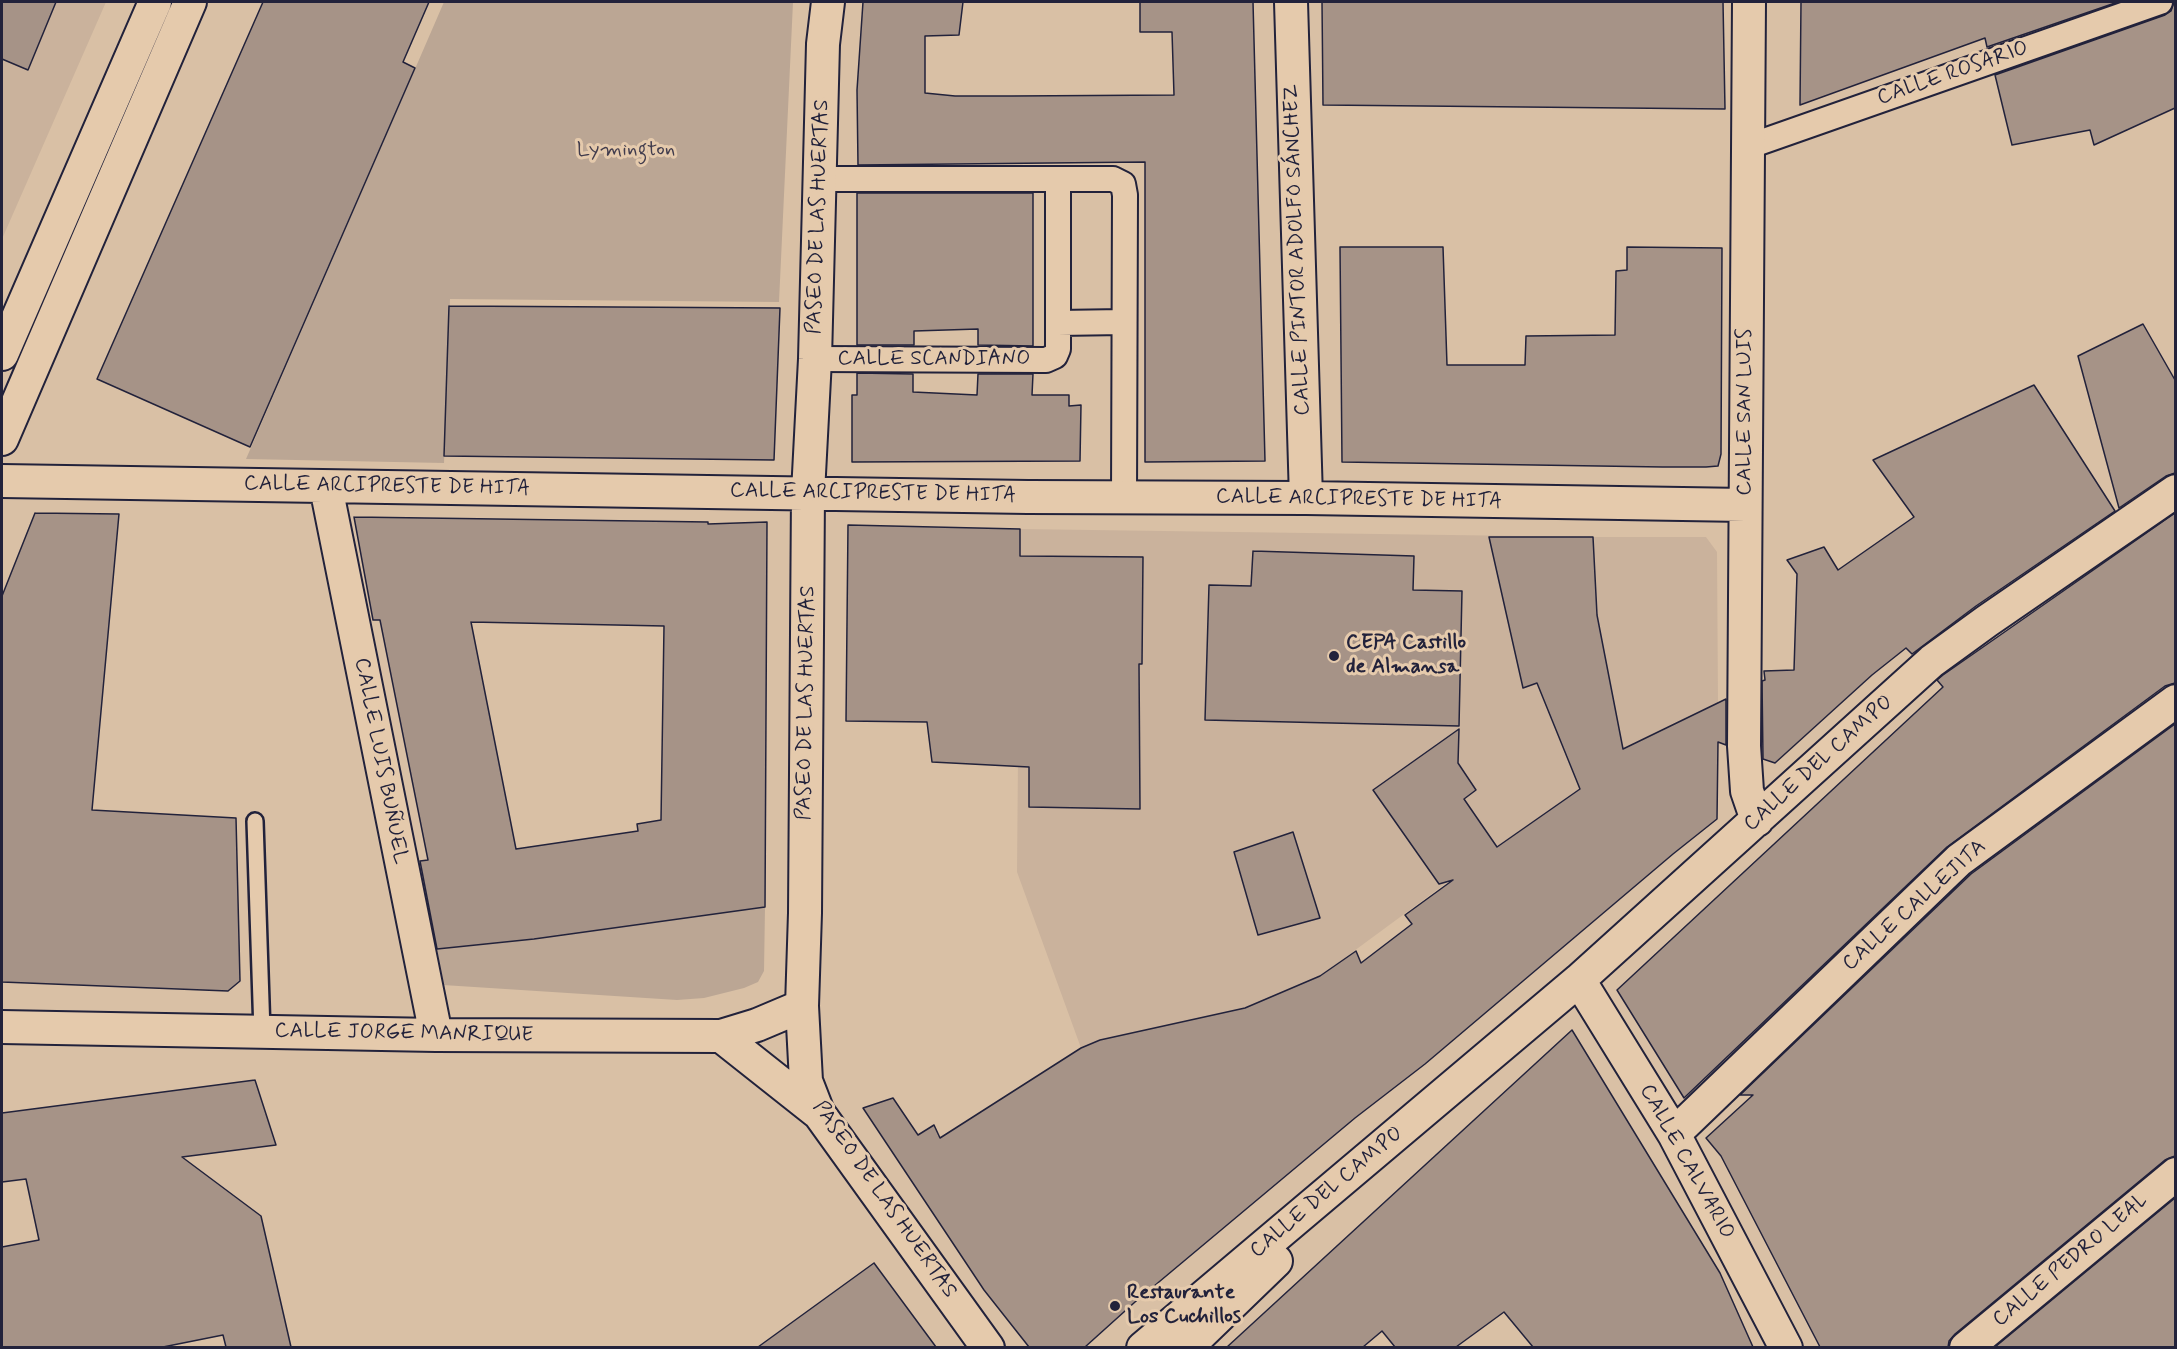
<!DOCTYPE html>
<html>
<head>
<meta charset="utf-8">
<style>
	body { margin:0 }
	#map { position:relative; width:2177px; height:1349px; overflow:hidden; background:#d9c0a5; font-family:Mynerve,sans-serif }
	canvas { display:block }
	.frame { position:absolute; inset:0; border:3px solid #22223b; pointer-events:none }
</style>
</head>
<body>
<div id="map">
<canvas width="2177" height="1349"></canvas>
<div class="frame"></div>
</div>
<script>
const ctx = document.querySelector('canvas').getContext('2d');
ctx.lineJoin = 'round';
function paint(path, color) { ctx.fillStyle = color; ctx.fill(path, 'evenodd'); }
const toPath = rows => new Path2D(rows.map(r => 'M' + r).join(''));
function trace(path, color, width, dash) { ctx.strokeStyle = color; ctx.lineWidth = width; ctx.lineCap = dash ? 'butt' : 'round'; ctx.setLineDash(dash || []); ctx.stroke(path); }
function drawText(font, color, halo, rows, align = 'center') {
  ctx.font = font + ' Mynerve,sans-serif'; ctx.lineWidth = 6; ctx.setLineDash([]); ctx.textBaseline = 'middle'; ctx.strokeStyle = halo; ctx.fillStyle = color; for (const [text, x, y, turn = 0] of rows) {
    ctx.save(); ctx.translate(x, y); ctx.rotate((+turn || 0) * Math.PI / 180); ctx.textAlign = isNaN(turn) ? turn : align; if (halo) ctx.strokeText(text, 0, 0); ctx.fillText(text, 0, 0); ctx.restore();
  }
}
paint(toPath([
	[2,2,106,2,2,239],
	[1020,529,1593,537,1706,537,1717,552,1718,703,1628,746,1631,754,1479,859,1320,976,1245,1008,1100,1040,1081,1048,1017,872]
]), '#cab29c');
paint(toPath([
	[444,2,793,2,779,302,450,299,444,463,246,459],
	[765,907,764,971,758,982,744,988,704,998,677,1000,443,985,437,949,534,939]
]), '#bba694');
const building = toPath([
	[2,2,56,2,28,70,2,59,2,2],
	[263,2,429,2,403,62,415,68,250,447,97,379,263,2],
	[863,2,963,2,959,35,925,36,925,93,955,96,1012,96,1174,95,1172,32,1140,32,1140,2,1253,2,1265,461,1145,462,1145,162,858,165,857,90,863,2],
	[1322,2,1723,2,1725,109,1323,105,1322,2],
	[1801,2,2118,2,1987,47,1985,38,1800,105,1801,2],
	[2174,2,2175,2,2175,108,2094,145,2090,130,2012,145,1995,75,2165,15,2171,11,2174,2],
	[857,193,1033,193,1033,346,978,345,978,329,914,331,914,345,857,345,857,193],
	[1340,247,1443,247,1447,365,1525,365,1526,336,1615,335,1616,271,1627,270,1627,247,1722,248,1721,454,1718,466,1706,467,1663,467,1342,462,1340,247],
	[449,306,780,308,774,460,444,456,449,306],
	[2143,324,2175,380,2175,473,2166,476,2119,508,2078,356,2143,324],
	[857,373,913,374,913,392,977,395,978,374,1033,374,1032,395,1069,395,1069,406,1081,405,1080,461,852,462,852,395,857,395,857,373],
	[2034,385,2115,511,1976,606,1912,654,1906,648,1872,675,1775,763,1763,759,1762,681,1765,680,1764,671,1794,670,1797,574,1787,560,1824,547,1838,570,1914,517,1873,460,2034,385],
	[35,513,119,514,92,810,236,818,240,981,228,991,2,982,2,596,35,513],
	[2175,513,2175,683,2165,686,1947,847,1684,1098,1617,990,1943,687,1937,680,1943,675,2175,513],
	[354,517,708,522,708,524,767,522,765,907,534,939,437,949,420,861,428,860,380,620,373,620,354,517],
	[471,622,664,626,661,820,637,824,638,831,516,849,471,622],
	[848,525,1020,529,1020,556,1143,557,1142,664,1139,664,1140,809,1029,807,1029,767,932,762,927,722,846,721,848,525],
	[1489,537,1593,537,1597,615,1623,749,1726,699,1726,745,1718,742,1717,819,1673,854,1425,1064,1355,1118,1135,1302,1085,1347,1029,1347,984,1290,863,1108,893,1098,918,1135,934,1125,940,1138,1081,1048,1100,1040,1245,1008,1320,976,1356,951,1361,963,1412,924,1405,915,1453,880,1439,884,1373,790,1459,729,1458,763,1476,790,1464,799,1497,847,1580,789,1537,683,1523,688,1489,537],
	[1253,551,1414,556,1413,590,1462,591,1459,726,1205,720,1209,585,1251,586,1253,551],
	[2175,724,2175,1156,2165,1160,1955,1334,1949,1341,1948,1347,1820,1347,1721,1156,1706,1138,1753,1095,1740,1095,1971,874,2175,724],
	[1293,832,1320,918,1258,935,1234,852,1293,832],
	[1572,1030,1720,1273,1753,1347,1533,1347,1504,1312,1456,1347,1395,1347,1382,1331,1363,1347,1227,1347,1572,1030],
	[255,1080,276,1145,182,1157,261,1216,291,1347,226,1347,223,1335,163,1347,2,1347,2,1247,39,1240,26,1179,2,1182,2,1113,255,1080],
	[2175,1198,2175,1347,1995,1347,2175,1198],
	[874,1263,936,1347,758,1347,874,1263]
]);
paint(building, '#a69387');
trace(building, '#22223b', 1.5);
const service = toPath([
	[255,821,262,1032]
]);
const pedestrian = toPath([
	[1747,147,2160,2],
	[820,179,1113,179,1123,184,1125,195,1124,498],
	[1058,323,1123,322],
	[815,359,1046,360,1055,356,1058,349,1058,180]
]);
const minor = toPath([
	[828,2,823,44,815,359,808,493,805,913,802,1006,806,1081,818,1112,988,1348],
	[1291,2,1306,498],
	[1749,2,1744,746,1747,791,1757,820],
	[2,354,155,2],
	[2,439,190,2],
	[2,481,1028,497,1306,498,1745,505],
	[326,487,436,1035],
	[1579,980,1674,1134,1786,1348],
	[2,1027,436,1035,721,1036,757,1025,802,1006],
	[721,1036,817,1112],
	[1674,1134,1959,860,2176,701],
	[1143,1348,1579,980,1932,661,1987,621,2176,491],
	[1186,1348,1276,1261],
	[1966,1348,2176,1174]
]);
trace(service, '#22223b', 20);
trace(pedestrian, '#22223b', 28);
trace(minor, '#22223b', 36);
trace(service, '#e5caac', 15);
trace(pedestrian, '#e5caac', 24);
trace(minor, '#e5caac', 32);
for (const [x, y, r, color] of [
	[1334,656,6,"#22223b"],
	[1115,1306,6,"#22223b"]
]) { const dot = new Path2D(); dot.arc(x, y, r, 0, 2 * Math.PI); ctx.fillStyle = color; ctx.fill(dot); trace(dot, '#e5caac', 2); }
drawText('21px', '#22223b', '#e5caac', [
	["CALLE ROSARIO",1953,74,-19],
	["PASEO DE LAS HUERTAS",819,217,-88],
	["CALLE PINTOR ADOLFO SÁNCHEZ",1298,250,-92],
	["CALLE SCANDIANO",934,360],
	["CALLE SAN LUIS",1746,412,-90],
	["CALLE ARCIPRESTE DE HITA",387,487,1],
	["CALLE ARCIPRESTE DE HITA",873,494,1],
	["CALLE ARCIPRESTE DE HITA",1359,500,1],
	["PASEO DE LAS HUERTAS",807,703,-89],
	["CALLE LUIS BUÑUEL",380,761,79],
	["CALLE DEL CAMPO",1819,764,-42],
	["CALLE CALLEJITA",1915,906,-42],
	["CALLE JORGE MANRIQUE",404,1034,1],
	["CALLE CALVARIO",1686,1162,61],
	["CALLE DEL CAMPO",1327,1193,-40],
	["PASEO DE LAS HUERTAS",884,1200,55],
	["CALLE PEDRO LEAL",2071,1261,-40]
]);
drawText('21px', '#413c4d', '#e5caac', [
	["Lymington",626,151]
]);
drawText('bold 21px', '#22223b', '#e5caac', [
	["CEPA Castillo",1346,644],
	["de Almansa",1346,668],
	["Restaurante",1127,1294],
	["Los Cuchillos",1127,1318]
], 'left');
</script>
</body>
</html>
